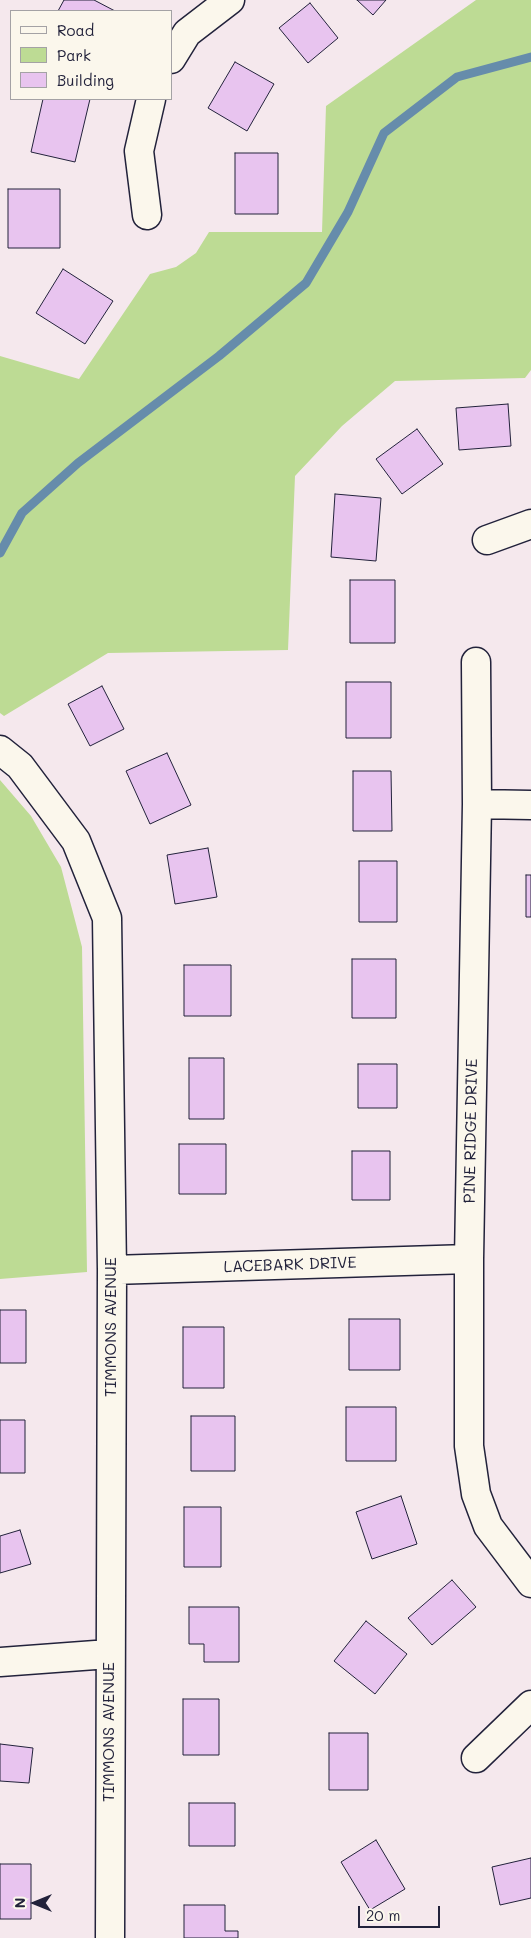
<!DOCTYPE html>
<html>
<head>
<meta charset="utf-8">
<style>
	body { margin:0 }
	#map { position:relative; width:531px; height:1938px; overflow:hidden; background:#f5e8ed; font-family:Mali,sans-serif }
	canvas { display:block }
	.legend { position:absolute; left:10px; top:10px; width:162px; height:90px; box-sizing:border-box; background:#fbf7ec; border:1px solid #a4a2a5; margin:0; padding:6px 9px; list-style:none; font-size:15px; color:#22223b }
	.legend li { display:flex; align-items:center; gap:10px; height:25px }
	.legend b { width:25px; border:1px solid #a4a2a5 }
	.north { position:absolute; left:10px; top:1878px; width:50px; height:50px; -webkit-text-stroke:4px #fbf7ec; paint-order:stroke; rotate:270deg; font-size:14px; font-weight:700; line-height:20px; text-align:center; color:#22223b }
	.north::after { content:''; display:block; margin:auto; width:18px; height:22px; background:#22223b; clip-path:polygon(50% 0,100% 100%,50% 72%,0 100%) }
	.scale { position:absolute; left:358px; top:1906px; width:82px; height:22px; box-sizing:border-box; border:2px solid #22223b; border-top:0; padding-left:6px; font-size:15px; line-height:18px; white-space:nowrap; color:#22223b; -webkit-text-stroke:4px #fbf7ec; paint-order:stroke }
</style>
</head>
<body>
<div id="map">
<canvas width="531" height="1938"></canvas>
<ul class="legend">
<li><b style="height:6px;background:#fbf7ec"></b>Road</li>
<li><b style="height:14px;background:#bddb94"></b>Park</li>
<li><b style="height:14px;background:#e8c4ef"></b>Building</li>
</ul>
<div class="north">N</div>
<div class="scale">20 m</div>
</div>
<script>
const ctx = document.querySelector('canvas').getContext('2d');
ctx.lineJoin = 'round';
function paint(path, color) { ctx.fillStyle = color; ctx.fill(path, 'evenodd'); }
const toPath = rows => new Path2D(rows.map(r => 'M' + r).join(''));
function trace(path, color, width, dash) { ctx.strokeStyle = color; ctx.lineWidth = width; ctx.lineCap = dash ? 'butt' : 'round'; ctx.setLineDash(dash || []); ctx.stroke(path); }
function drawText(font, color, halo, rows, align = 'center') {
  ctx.font = font + ' Mali,sans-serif'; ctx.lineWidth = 4; ctx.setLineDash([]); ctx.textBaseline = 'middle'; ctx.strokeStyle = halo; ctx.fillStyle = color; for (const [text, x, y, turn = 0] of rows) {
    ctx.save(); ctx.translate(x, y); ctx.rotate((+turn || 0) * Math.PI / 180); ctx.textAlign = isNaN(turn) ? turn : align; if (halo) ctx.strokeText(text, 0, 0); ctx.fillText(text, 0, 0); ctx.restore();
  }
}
paint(toPath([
	[476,0,531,0,531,370,525,378,395,381,342,426,295,476,288,650,108,653,4,716,0,713,0,356,79,379,150,274,176,267,196,253,209,232,322,232,326,106],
	[0,780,31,816,61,867,82,947,87,1272,0,1279]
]), '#bddb94');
trace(toPath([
	[0,553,22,513,78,463,219,356,306,283,348,212,384,133,457,77,531,57]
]), '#668cab', 9);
const building = toPath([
	[64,0,94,0,115,11,58,11,64,0],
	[357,0,386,0,373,15,357,0],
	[310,3,338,38,308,63,279,28,310,3],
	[235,62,274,84,247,131,208,108,235,62],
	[43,99,90,99,75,162,31,152,43,99],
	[235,153,278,153,278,214,235,214,235,153],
	[8,189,60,189,60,248,8,248,8,189],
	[63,269,113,301,85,344,36,313,63,269],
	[508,404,511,446,459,450,456,408,508,404],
	[417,429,443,464,402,494,376,459,417,429],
	[335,494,381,498,376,561,331,557,335,494],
	[350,580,395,580,395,643,350,643,350,580],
	[346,682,391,682,391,738,346,738,346,682],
	[102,686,124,729,90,746,68,704,102,686],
	[167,753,191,805,150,824,126,771,167,753],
	[353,771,391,771,392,831,353,831,353,771],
	[208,848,217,897,175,904,167,855,208,848],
	[359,861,397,861,397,922,359,922,359,861],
	[526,875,531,875,531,917,526,917,526,875],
	[352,959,396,959,396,1018,352,1018,352,959],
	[184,965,231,965,231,1016,184,1016,184,965],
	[189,1058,224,1058,224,1119,189,1119,189,1058],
	[358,1064,397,1064,397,1108,358,1108,358,1064],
	[179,1144,226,1144,226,1194,179,1194,179,1144],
	[352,1151,390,1151,390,1200,352,1200,352,1151],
	[0,1310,26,1310,26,1363,0,1363,0,1310],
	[349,1319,400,1319,400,1370,349,1370,349,1319],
	[183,1327,224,1327,224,1388,183,1388,183,1327],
	[346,1407,396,1407,396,1461,346,1461,346,1407],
	[191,1416,235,1416,235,1471,191,1471,191,1416],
	[0,1420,25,1420,25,1473,0,1473,0,1420],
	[401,1496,417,1544,372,1559,356,1512,401,1496],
	[184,1507,221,1507,221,1567,184,1567,184,1507],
	[20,1530,31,1564,0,1573,0,1536,20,1530],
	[452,1580,476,1607,432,1645,408,1618,452,1580],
	[189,1607,239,1607,239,1662,204,1662,204,1644,189,1644,189,1607],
	[366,1621,407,1654,375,1694,334,1661,366,1621],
	[183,1699,219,1699,219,1755,183,1755,183,1699],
	[329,1733,368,1733,368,1790,329,1790,329,1733],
	[0,1744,33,1748,29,1783,0,1781,0,1744],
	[189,1803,235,1803,235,1846,189,1846,189,1803],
	[376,1840,405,1889,370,1910,341,1862,376,1840],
	[531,1858,531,1898,500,1905,492,1867,531,1858],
	[0,1864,31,1864,31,1919,0,1919,0,1864],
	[184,1905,225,1905,225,1931,238,1931,238,1938,184,1938,184,1905]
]);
paint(building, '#e8c4ef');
trace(building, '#22223b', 1);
const minor = toPath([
	[171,59,187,33,230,0],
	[147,215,139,151,151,99],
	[487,540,531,524],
	[476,662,477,804,469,1259,469,1446,476,1494,488,1526,531,1583],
	[0,750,20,766,76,841,107,918,112,1270,110,1938],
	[477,804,531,805],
	[112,1270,469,1259],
	[0,1662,109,1654],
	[476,1758,531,1705]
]);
trace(minor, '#22223b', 31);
trace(minor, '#fbf7ec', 28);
drawText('16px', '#22223b', '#fbf7ec', [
	["PINE RIDGE DRIVE",471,1131,-89],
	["LACEBARK DRIVE",290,1265,-2],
	["TIMMONS AVENUE",111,1327,-90],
	["TIMMONS AVENUE",109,1732,-90]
]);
</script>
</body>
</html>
